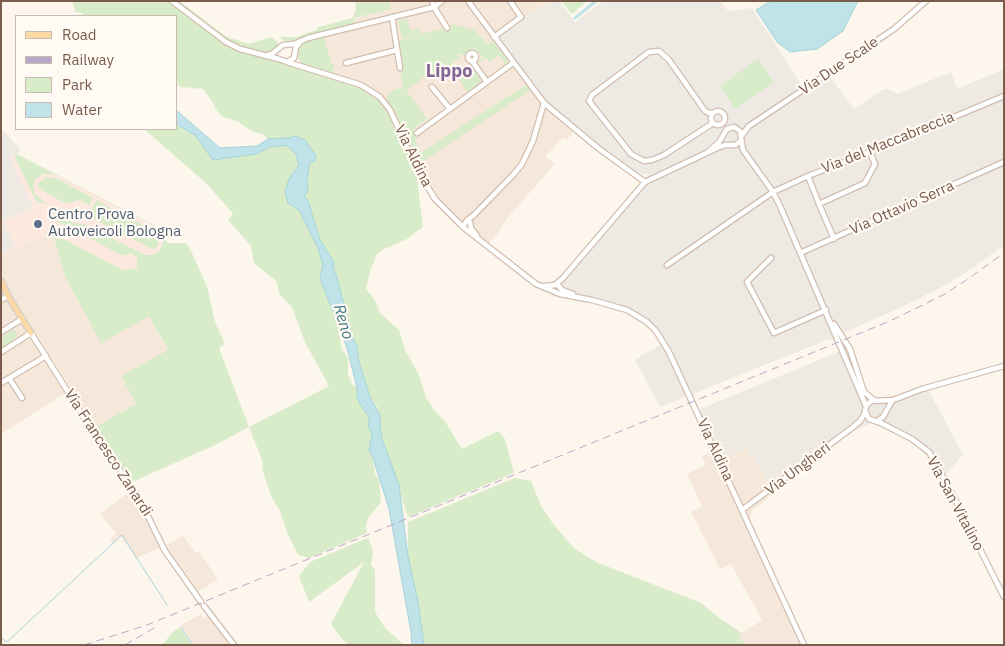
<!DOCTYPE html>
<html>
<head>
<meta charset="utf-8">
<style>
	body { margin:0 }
	#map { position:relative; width:1005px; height:646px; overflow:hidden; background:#fdf6ec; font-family:"IBM Plex Sans",sans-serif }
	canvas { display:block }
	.frame { position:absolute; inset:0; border:2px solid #7a5c4d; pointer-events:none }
	.legend { position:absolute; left:15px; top:15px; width:162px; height:115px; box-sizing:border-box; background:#fffaf3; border:1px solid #cabbb1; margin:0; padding:6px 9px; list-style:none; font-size:15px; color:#7a5c4d }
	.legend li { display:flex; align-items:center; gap:10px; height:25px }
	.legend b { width:25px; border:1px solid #cabbb1 }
</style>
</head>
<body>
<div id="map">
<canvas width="1005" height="646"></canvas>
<div class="frame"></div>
<ul class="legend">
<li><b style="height:6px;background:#fbd9a5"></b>Road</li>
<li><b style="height:6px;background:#b9a8c9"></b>Railway</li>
<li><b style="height:14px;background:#d8ecc9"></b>Park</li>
<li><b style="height:14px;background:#bfe3e8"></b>Water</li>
</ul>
</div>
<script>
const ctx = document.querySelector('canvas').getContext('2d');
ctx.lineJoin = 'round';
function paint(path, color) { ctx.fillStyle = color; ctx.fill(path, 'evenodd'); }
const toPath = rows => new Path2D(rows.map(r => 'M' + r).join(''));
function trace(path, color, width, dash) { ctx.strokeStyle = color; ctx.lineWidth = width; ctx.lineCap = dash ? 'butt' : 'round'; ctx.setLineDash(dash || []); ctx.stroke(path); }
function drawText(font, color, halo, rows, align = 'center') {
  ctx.font = font + ' "IBM Plex Sans",sans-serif'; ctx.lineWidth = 4.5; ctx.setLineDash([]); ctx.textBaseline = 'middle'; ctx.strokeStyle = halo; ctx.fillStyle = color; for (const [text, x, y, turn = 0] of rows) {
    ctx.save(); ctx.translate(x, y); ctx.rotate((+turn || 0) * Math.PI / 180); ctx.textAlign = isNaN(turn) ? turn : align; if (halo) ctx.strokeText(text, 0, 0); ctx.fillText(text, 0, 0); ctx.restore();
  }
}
paint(toPath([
	[389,1,550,1,496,37,574,131,567,140,563,137,545,157,555,164,510,215,497,234,488,244,454,215,431,189,418,167,395,115,389,104,378,92,356,81,313,69,301,63,298,59,298,41,355,24,354,18,391,9],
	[52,233,66,278,149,316,168,351,121,376,136,404,95,427,8,290,1,274,1,254],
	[1,288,66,393,1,434],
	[746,448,776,491,751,512,750,523,770,565,803,645,747,645,739,638,742,633,762,620,731,564,720,569,691,512,702,507,687,474,705,465,702,456,716,449,722,459],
	[130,491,140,504,160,548,136,558,121,536,112,544,110,540,116,533,100,514],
	[183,535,196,553,199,552,218,579,198,592,166,546],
	[201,614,203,618,208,616,231,645,192,645,181,625]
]), '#f5e8da');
paint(toPath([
	[17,154,155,226,165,235,166,243,151,264,129,270,123,270,52,233,16,248,4,221,33,208,10,158]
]), '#fde8e0');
paint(toPath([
	[550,1,559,1,575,22,603,1,721,1,728,11,752,8,803,88,827,73,854,109,884,89,888,89,898,94,951,72,957,89,1004,69,1004,245,974,267,942,287,906,305,845,332,846,338,837,341,829,339,695,393,694,400,690,402,685,397,660,407,635,360,661,344,657,335,643,321,612,306,551,296,567,273,641,181,649,174,642,174,623,166,541,99,495,37],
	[1,128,20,149,21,150,14,156,10,158,33,208,4,221,16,248,1,254],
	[848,342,851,347,859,370,864,394,868,402,879,404,927,388,942,415,963,455,945,475,937,469,929,458,911,441,871,423,855,430,776,491,746,448,722,459,698,410,838,352,839,346]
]), '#efe9e4');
paint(toPath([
	[72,1,168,1,233,48,273,59,283,64,345,79,372,89,384,101,415,161,423,227,407,239,382,250,377,254,370,271,366,289,374,299,380,313,399,330,405,350,418,373,426,397,433,409,444,420,462,449,498,431,505,439,514,473,408,517,382,439,378,408,370,397,359,362,357,346,352,336,336,274,333,268,334,262,320,240,309,204,304,194,308,192,307,178,310,162,295,136,289,138,268,139,263,134,253,132,237,121,223,117,217,111,212,101,203,89,181,87,176,84,176,16,85,16,82,13,76,12],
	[176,1,179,1,227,37,249,44,271,37,276,40,279,45,277,49,267,54,232,44],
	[355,1,389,1,391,9,354,18,355,24,293,43,283,40,280,37,296,37,316,30,318,27,352,18,356,10],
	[561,1,587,1,572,14],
	[407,18,410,30,419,28,421,34,449,27,454,24,476,31,488,45,493,41,508,61,506,65,499,55,490,62,486,58,479,63,478,62,483,58,475,48,464,56,461,53,457,55,459,58,450,64,453,69,457,66,459,69,466,67,468,70,472,67,482,81,467,92,459,79,456,81,444,63,406,90,427,119,413,129,416,137,415,139,420,153,526,85,530,90,420,163,392,106,386,98,391,91,403,87,397,41,415,36,402,38,398,21],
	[324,37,331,63,334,65,332,73,329,74,313,69,301,63,297,56,297,48,302,43],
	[758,59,774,82,735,109,720,86],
	[176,124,195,135,213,160,256,154,270,147,286,145,296,154,299,165,289,179,288,203,299,210,318,248,323,265,320,278,335,315,342,349,348,358,348,375,352,384,357,388,357,397,369,416,369,428,372,434,369,448,372,454,375,474,379,480,381,502,368,518,366,526,367,533,309,558,298,555,287,532,280,511,272,498,263,472,262,460,249,427,215,445,132,482,95,427,136,404,121,376,168,350,149,316,101,343,66,278,52,233,123,270,137,268,137,258,131,253,123,256,58,222,54,218,53,209,66,214,72,223,84,224,145,255,152,255,159,251,163,243,162,236,159,231,152,225,54,174,43,174,35,180,33,187,35,194,48,205,38,202,34,198,14,155,17,154,155,226,165,235,167,243,186,243,191,251,207,286,215,322,225,344,219,348,249,427,329,386,305,342,292,307,280,295,276,281,254,263,251,246,228,220,233,214,229,209,207,184,144,129,176,129],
	[45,177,56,178,93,198,89,206,83,201,78,200,66,204,41,190,38,187,38,184],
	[96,200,154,231,159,239,158,246,154,249,150,248,92,218,90,212],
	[14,329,20,339,1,351,1,337],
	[515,478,531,481,541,506,553,524,574,548,596,562,701,603,719,618,742,633,739,638,747,645,424,645,418,602,408,556,408,522],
	[368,538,373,551,371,565,375,570,375,612,385,628,404,645,349,645,341,638,331,624,364,562,309,602,299,576,310,562],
	[180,627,191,645,162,645,173,632]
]), '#d8ecc9');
const water = toPath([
	[771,1,858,1,843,31,817,49,790,52,777,42,756,10,771,1],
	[176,110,220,148,257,146,268,139,289,138,295,136,305,140,316,156,314,162,310,162,307,178,308,192,304,194,309,204,320,240,334,262,333,268,336,274,352,336,357,346,359,362,370,397,380,415,380,425,382,439,399,485,408,556,418,602,424,645,412,645,411,632,389,509,372,455,369,451,372,434,369,428,369,417,360,404,357,397,357,388,347,348,320,278,323,265,318,248,299,210,288,203,285,192,289,179,299,165,296,154,286,145,270,147,256,154,213,160,195,135,176,124,176,110]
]);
paint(water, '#bfe3e8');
trace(water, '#a5d3da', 1);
trace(toPath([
	[181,627,192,645],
	[1,638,7,642,9,640,122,535,167,605]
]), '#a5d3da', 1);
trace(toPath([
	[575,18,596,1]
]), '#bfe3e8', 3);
const minor = toPath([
	[172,1,226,42,240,49,279,59,287,62,294,58,296,47,300,42],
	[432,1,437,12,447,28],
	[468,1,544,103,598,148,645,182],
	[392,17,400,68],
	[494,37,521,17,510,1],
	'468 57a4 4 0 1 1 8 0a4 4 0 1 1-8 0Z',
	[265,56,273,53,283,45,294,44,308,38,434,7,442,1],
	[472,61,487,82],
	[287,62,361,85,380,97,390,110,419,173,435,199,463,227,536,284,560,294,592,300,627,310,647,322,656,331,669,352,804,645],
	[346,63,397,50],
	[432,87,450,109],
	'711 118a7 7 0 1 1 14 0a7 7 0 1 1-14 0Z',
	[713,123,664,155,652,160,644,161,631,154,589,101,592,95,649,52,659,51,669,60,705,111,709,113,713,113],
	[417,133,513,63],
	[742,135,749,126,894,29,926,1],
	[708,152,719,142,727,129,734,127,740,131,743,150,773,192,780,206,866,406],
	[808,176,819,204],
	[470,222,471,228,477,236],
	[463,227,467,220,473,216,513,175,522,164,533,141,544,103],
	[834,239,819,204,865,183,875,164,870,152],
	[800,253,1004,162],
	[771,258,747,282,774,333,826,310],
	[667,265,773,192,808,176,870,152,1004,96],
	[557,284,562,290,573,294],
	[544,286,555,285,563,278,645,182,717,148,725,145,736,145,741,140],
	[1,300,8,296],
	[834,324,850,349,864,392,874,400],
	[1,332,22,319],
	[1,352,31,333,95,435,138,496,165,551,201,602],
	[1004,366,922,389,893,400,871,401,866,406,865,411,869,419,881,423,912,439,929,452,953,495,1004,597],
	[9,378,22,398],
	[1,383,46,356],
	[877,421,883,417,892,401],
	[742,510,853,427,860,421,865,413],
	[204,606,234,645]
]);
const major = toPath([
	[1,281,8,296,31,333]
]);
trace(minor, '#d1beb0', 7);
trace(major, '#dad1cd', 8);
trace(minor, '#fff', 4.5);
trace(major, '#fbd9a5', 5);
trace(toPath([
	[84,645,147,625,890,321,943,295,968,279,1004,253],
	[125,645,154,628]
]), '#b9a8c9', 1, [8, 5]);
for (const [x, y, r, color] of [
	[38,224,5,"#5c6f8a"]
]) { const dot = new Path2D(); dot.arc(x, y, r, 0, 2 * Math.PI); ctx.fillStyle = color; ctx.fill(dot); trace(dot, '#fffaf3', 2); }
drawText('15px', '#7a5c4d', '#fffaf3', [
	["Via Due Scale",839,66,-34],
	["Via del Maccabreccia",888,143,-22],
	["Via Aldina",413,156,64],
	["Via Ottavio Serra",902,208,-24],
	["Via Aldina",715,450,65],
	["Via Francesco Zanardi",108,453,57],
	["Via Ungheri",798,469,-37],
	["Via San Vitalino",955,504,62]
]);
drawText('15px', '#4e5e75', '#fffaf3', [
	["Centro Prova",48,215],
	["Autoveicoli Bologna",48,232]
], 'left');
drawText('italic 16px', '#437c86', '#fffaf3', [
	["Reno",343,322,73]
]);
drawText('bold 18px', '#846695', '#fffaf3', [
	["Lippo",449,72]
]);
</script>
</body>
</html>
